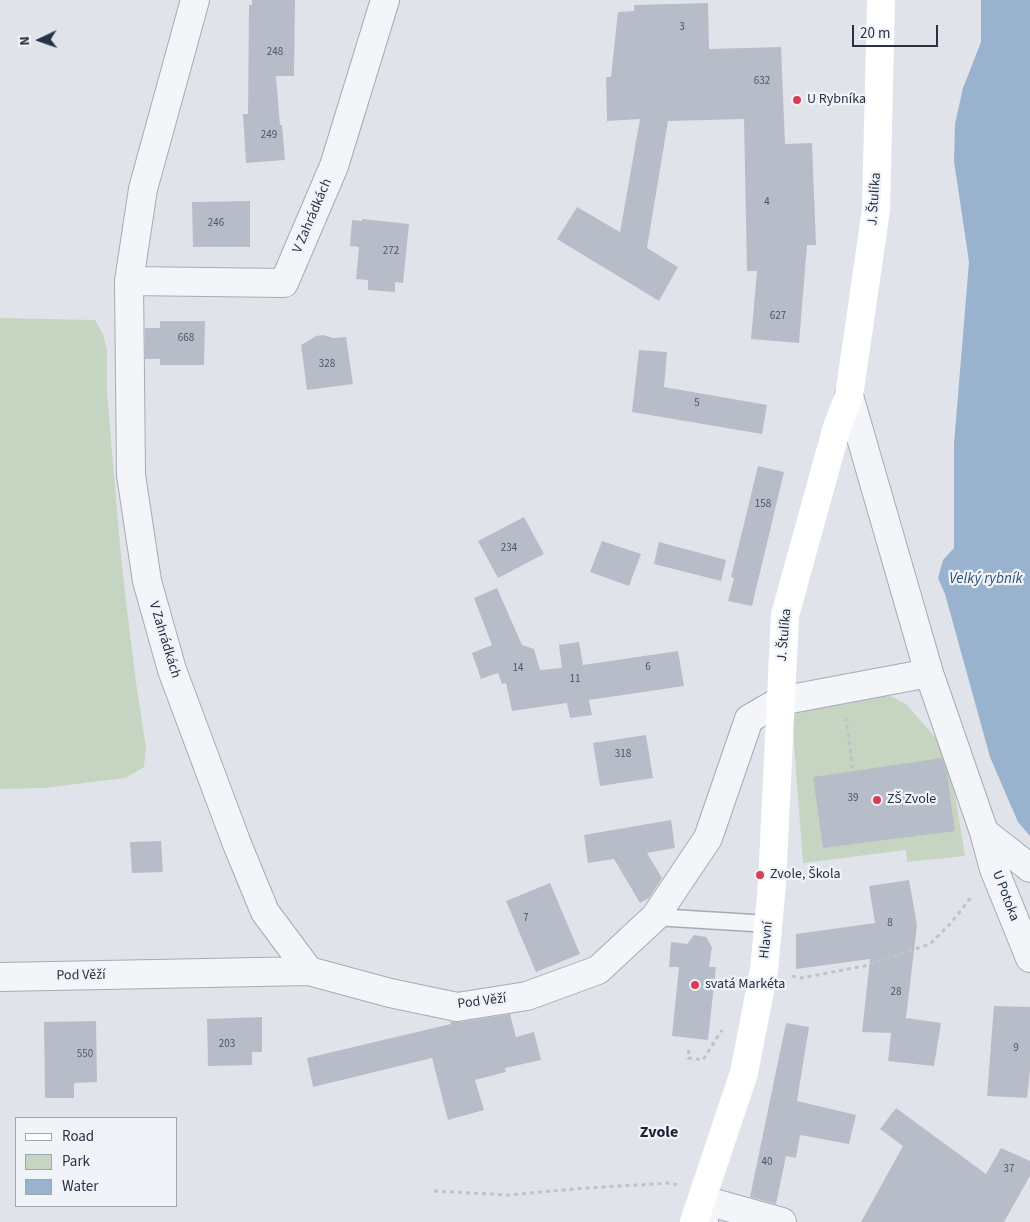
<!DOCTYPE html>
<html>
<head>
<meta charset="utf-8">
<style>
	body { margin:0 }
	#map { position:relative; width:1030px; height:1222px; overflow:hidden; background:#e0e4ea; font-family:"Source Sans 3",sans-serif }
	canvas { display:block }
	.legend { position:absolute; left:15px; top:1117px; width:162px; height:90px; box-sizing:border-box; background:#f0f3f8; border:1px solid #a0a6b0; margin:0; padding:6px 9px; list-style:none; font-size:15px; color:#273243 }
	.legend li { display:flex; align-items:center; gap:10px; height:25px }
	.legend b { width:25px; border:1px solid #a0a6b0 }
	.north { position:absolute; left:15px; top:15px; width:50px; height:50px; -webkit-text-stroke:4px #f0f3f8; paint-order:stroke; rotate:267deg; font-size:14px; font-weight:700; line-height:20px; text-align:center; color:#273243 }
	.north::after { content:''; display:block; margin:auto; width:18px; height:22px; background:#273243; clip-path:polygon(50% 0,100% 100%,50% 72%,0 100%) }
	.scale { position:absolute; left:852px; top:25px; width:86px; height:22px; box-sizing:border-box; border:2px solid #273243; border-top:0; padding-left:6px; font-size:15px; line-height:18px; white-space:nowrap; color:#273243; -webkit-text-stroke:4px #f0f3f8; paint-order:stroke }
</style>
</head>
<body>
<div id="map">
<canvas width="1030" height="1222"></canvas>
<ul class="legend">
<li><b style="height:6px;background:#fff"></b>Road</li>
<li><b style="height:14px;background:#c6d5c1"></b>Park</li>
<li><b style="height:14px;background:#99b2cd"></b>Water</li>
</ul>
<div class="north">N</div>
<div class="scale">20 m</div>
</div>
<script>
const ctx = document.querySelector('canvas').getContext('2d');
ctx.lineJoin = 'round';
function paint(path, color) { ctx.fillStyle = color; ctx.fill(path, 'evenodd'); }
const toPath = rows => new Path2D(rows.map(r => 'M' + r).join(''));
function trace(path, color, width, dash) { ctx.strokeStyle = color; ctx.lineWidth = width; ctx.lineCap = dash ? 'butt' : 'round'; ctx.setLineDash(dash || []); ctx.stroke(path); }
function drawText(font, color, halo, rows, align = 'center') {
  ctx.font = font + ' "Source Sans 3",sans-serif'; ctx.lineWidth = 4.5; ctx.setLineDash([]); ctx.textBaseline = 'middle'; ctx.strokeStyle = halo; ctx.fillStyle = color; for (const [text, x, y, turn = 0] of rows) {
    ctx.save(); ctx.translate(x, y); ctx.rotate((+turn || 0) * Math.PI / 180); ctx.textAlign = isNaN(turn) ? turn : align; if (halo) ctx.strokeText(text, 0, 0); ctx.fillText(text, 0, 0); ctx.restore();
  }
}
paint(toPath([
	[0,318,95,320,103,334,107,350,107,394,122,567,136,683,146,747,144,767,125,778,44,788,0,789],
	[888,695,906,704,948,752,965,856,907,862,906,850,803,863,792,718,802,705]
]), '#c6d5c1');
paint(toPath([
	[981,0,1030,0,1030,836,1018,822,990,757,945,594,938,578,943,560,954,548,954,444,969,262,954,161,955,124,963,88,981,42]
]), '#99b2cd');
paint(toPath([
	[252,0,295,0,294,76,276,76,280,125,282,125,285,160,246,163,243,114,248,114,249,5,252,5],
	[708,3,709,49,781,47,785,144,812,143,816,245,807,245,799,343,751,339,757,271,747,271,744,119,668,121,647,248,678,267,659,301,557,239,577,207,620,232,640,119,607,121,606,77,611,77,618,12,634,11,634,5],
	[250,201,250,247,193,247,192,202],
	[362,219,409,224,403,283,395,282,395,292,368,290,368,280,356,279,359,247,350,246,352,220,362,221],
	[160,321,205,321,204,365,160,365,160,359,145,359,145,328,160,328],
	[323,335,333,338,346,337,353,384,307,390,301,345,316,336],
	[639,350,667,352,664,387,767,405,762,434,632,412],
	[758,466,784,472,752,606,728,601,734,578,731,577],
	[524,517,544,554,498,578,478,541],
	[602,541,641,554,629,586,590,572],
	[659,542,726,560,721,581,654,564],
	[497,588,522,645,534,649,540,670,562,668,559,645,579,642,583,665,678,651,684,686,589,700,592,715,570,718,567,703,512,711,506,683,502,684,498,673,481,679,472,653,492,645,474,598],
	[646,735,653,778,600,786,593,743],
	[942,758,947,773,955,831,823,848,813,777],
	[671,820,675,848,647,853,662,878,649,898,640,903,614,859,588,863,584,835],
	[161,841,163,872,132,873,130,842],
	[909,880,917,925,906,1018,941,1023,934,1066,888,1061,891,1033,862,1032,870,959,796,969,796,934,875,923,869,886],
	[550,883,580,954,536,972,506,901],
	[694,935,706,937,712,947,709,967,716,967,708,1040,672,1036,679,967,669,967,671,942,687,944],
	[994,1006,1030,1007,1030,1070,1027,1098,987,1096],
	[510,1014,516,1037,534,1032,541,1060,505,1068,506,1072,475,1080,484,1110,448,1120,432,1058,313,1087,307,1058,451,1024,450,1022,459,1022],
	[262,1017,262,1052,252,1052,252,1065,208,1066,207,1019],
	[96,1021,97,1082,74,1083,74,1098,45,1098,44,1022],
	[786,1023,809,1027,797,1101,856,1115,849,1144,800,1135,796,1158,786,1156,776,1204,750,1197],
	[896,1108,986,1174,1001,1148,1030,1161,1030,1176,1004,1222,861,1222,903,1146,880,1129]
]), '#b7bdc8');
const lane = toPath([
	[655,917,769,924]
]);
const street = toPath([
	[195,0,143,189,129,281,131,475,147,581,172,670,237,844,265,912,309,971],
	[129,281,284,283,334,166,385,0],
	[849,396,929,673,984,832,994,869,1030,958],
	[984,832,1030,868],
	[0,977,309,971,390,993,457,1007,527,996,598,970,655,917,708,838,749,719,780,701,929,673],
	[704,1222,703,1200,782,1222]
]);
trace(lane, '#a5abb5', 19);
trace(street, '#a5abb5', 30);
trace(toPath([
	[846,717,853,771],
	[792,976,801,978,864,966,930,944,950,924,973,895],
	[689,1050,688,1058,703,1060,722,1030],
	[434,1191,508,1195,586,1188,669,1183,678,1185]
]), '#bfc2c9', 3, [4, 4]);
trace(lane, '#f4f5f8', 16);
trace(street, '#f4f5f8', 28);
trace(toPath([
	[694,1222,744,1073,764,970,772,884,785,615,837,427,849,396,876,210,881,0]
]), '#fff', 28);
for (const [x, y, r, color] of [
	[797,100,5,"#d93c54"],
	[877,800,5,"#d93c54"],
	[760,875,5,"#d93c54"],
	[695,985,5,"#d93c54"]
]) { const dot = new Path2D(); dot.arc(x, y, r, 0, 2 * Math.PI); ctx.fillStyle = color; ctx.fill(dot); trace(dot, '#f0f3f8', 2); }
drawText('11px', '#4b5564', null, [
	["3",682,28],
	["248",275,53],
	["632",762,82],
	["249",269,136],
	["4",767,203],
	["246",216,224],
	["272",391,252],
	["627",778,317],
	["668",186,339],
	["328",327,365],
	["5",697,404],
	["158",763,505],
	["234",509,549],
	["6",648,668],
	["14",518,669],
	["11",575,680],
	["318",623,755],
	["39",853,799],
	["7",526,919],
	["8",890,924],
	["28",896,993],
	["203",227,1045],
	["9",1016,1049],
	["550",85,1055],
	["40",767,1163],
	["37",1009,1170]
]);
drawText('14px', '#273243', '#f0f3f8', [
	["U Rybníka",807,100],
	["ZŠ Zvole",887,800],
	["Zvole, Škola",770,875],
	["svatá Markéta",705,985]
], 'left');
drawText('14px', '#273243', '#f0f3f8', [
	["J. Štulíka",875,199,-86],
	["V Zahrádkách",313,216,-67],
	["J. Štulíka",785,635,-85],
	["V Zahrádkách",164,640,73],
	["U Potoka",1005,896,69],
	["Hlavní",767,940,-84],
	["Pod Věží",81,976,-1],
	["Pod Věží",482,1002,-7]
]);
drawText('italic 15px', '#2e507b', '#f0f3f8', [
	["Velký rybník",986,580]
]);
drawText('bold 16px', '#1a2334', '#f0f3f8', [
	["Zvole",659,1133]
]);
</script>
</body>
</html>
